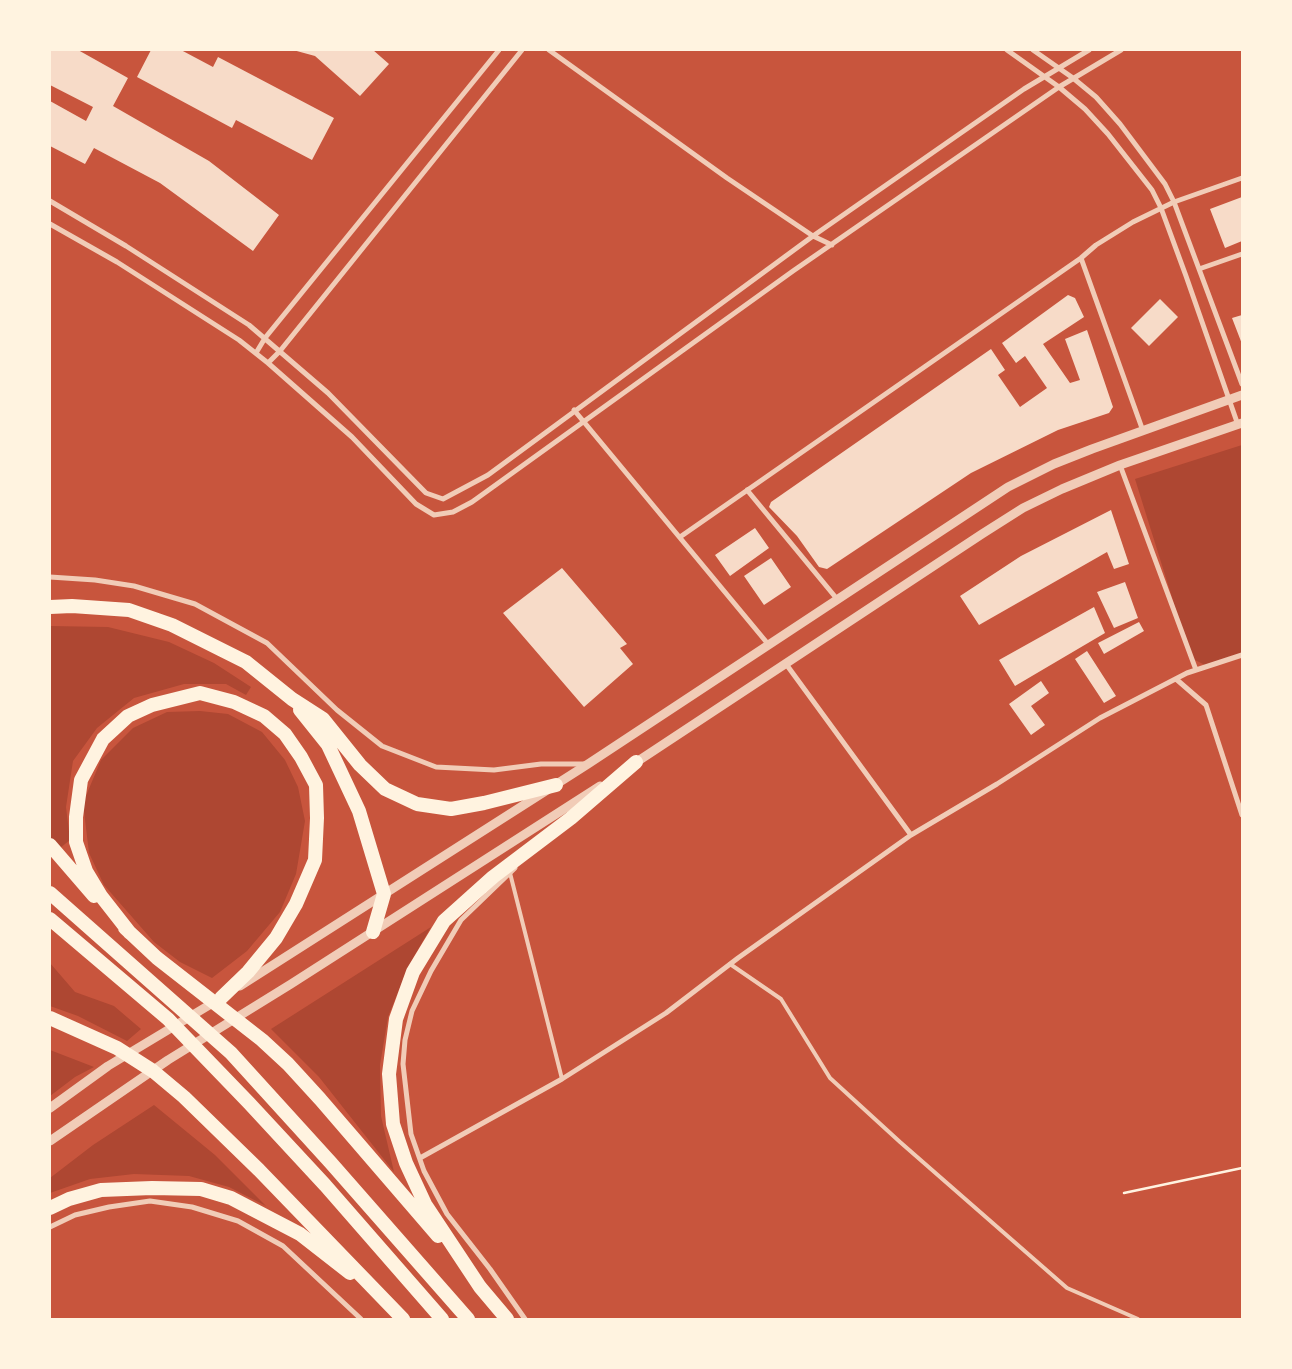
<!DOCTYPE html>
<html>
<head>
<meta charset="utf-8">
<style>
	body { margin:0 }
	#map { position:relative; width:1292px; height:1369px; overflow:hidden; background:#c8553d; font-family:Roboto,sans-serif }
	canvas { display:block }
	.frame { position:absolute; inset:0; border:51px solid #fff3e0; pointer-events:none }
</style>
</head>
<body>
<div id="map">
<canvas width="1292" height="1369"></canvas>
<div class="frame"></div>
</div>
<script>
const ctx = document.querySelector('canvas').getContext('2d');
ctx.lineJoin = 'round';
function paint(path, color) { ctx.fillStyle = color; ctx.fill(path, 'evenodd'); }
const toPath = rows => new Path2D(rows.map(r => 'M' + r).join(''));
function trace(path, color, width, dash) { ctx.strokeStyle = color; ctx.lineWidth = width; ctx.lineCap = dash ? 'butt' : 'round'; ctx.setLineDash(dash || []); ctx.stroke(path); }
paint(toPath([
	[1242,445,1242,655,1207,666,1191,658,1135,479],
	[50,626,108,627,169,642,214,663,251,687,246,695,226,684,184,684,134,698,97,728,73,761,66,807,70,840,50,856],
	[200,711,228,714,262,732,285,760,298,787,305,821,296,874,280,912,247,951,212,978,180,962,154,942,104,885,89,853,83,803,101,760,133,728,167,712],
	[431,927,408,967,388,1017,380,1065,381,1116,394,1172,319,1077,271,1029],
	[50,963,75,992,114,1006,141,1029,127,1041,78,1016,50,1006],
	[50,1050,94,1067,75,1077,50,1096],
	[154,1105,215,1155,266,1206,229,1187,189,1176,134,1174,90,1179,50,1193,50,1178,93,1145]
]), '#ae4732');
paint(toPath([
	[50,50,78,50,128,78,113,106,209,161,279,215,253,251,160,183,94,148,85,164,50,146,50,101,86,121,93,107,50,85],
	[151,50,181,50,213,67,218,57,334,118,312,160,236,120,232,128,137,77],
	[293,50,373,50,389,64,360,96,315,56],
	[1242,197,1242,241,1225,248,1210,209],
	[1068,295,1075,298,1084,317,1043,344,1070,383,1080,380,1065,339,1087,330,1113,407,1109,413,1058,430,971,473,827,569,819,567,797,536,769,507,771,502,991,349,1005,370,998,375,1020,407,1047,388,1025,356,1016,363,1002,343],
	[1160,299,1178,317,1149,346,1131,328],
	[1242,315,1242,344,1232,318],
	[1111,510,1129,564,1114,569,1107,552,979,625,960,596,1021,556],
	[755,528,769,548,730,576,715,555],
	[771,558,791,587,764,605,744,576],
	[562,568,627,644,620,648,633,664,584,707,503,613],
	[1125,582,1138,618,1114,628,1097,592],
	[1094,607,1105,633,1015,686,999,660],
	[1139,622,1144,631,1104,654,1098,643],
	[1087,651,1116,696,1104,703,1075,659],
	[1041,681,1049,693,1031,706,1045,725,1031,735,1009,704]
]), '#f7dbc8');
trace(toPath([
	[1124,1193,1242,1168]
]), '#fff3e0', 2.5);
trace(toPath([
	[510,873,562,1079],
	[730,964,781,999,830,1078,900,1142,1067,1288,1138,1319]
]), '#f1ccb7', 4);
trace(toPath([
	[549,50,727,178,813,236,832,245],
	[1007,50,1059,87,1085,109,1108,134,1152,190,1161,208,1186,276,1238,425],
	[1033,50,1073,78,1096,97,1120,124,1165,184,1174,202,1242,384],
	[50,201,126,246,249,325,328,393,426,493,443,499,488,475,813,236,1024,89,1089,50],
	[50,224,117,262,239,340,268,363,352,437,416,504,434,515,453,512,472,502,793,271,1059,87,1121,50],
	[1081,258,1143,431],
	[1199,269,1242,254],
	[256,353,265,338,499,50],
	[268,363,280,351,522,50],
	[574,410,768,644],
	[1120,465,1196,670],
	[747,490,837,599],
	[680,537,1081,258,1096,245,1133,222,1174,202,1242,178],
	[50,577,95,580,134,586,195,604,267,643,337,710,382,746,436,767,494,770,541,764,585,764],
	[786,664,911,835],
	[1176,679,1206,705,1242,815],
	[515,868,461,920,431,971,412,1011,405,1040,403,1064,411,1134,424,1171,447,1214,490,1269,525,1319],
	[420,1158,562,1079,666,1013,738,958,911,835,997,784,1100,718,1187,673,1242,655],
	[50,1227,75,1215,109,1207,150,1201,192,1207,238,1221,283,1246,361,1319]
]), '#f1ccb7', 5);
trace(toPath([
	[632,765,982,534,1023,508,1062,489,1120,465,1242,423],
	[240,986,588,764,1008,487,1054,464,1092,449,1242,395],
	[50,1108,108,1066,216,1001],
	[50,1141,168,1060,291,984,600,786]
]), '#f1ccb7', 9);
trace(toPath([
	[50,607,72,606,129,610,172,625,246,662,292,699,323,719,360,765,385,789,417,804,451,809,484,803,556,785],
	[300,710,328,745,359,811,384,894,373,932],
	[50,845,94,896],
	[50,893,231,1053,331,1163,468,1319],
	[50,919,168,1019,249,1103,325,1185,442,1319],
	[125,928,157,958,262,1040,288,1064,320,1099,438,1236],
	[130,933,101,896,86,871,76,842,76,817,81,780,103,739,128,716,152,705,200,693,234,702,264,716,285,734,301,757,316,785,317,818,315,860,296,904,276,938,248,972,221,998],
	[50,1018,117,1048,153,1071,184,1097,259,1170,403,1319],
	[50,1208,69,1199,101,1190,152,1188,201,1189,231,1198,300,1234,350,1273],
	[507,1319,480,1287,425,1204,406,1163,393,1124,389,1074,396,1019,413,972,444,921,493,877,571,818,636,762]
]), '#fff3e0', 14);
</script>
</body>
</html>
